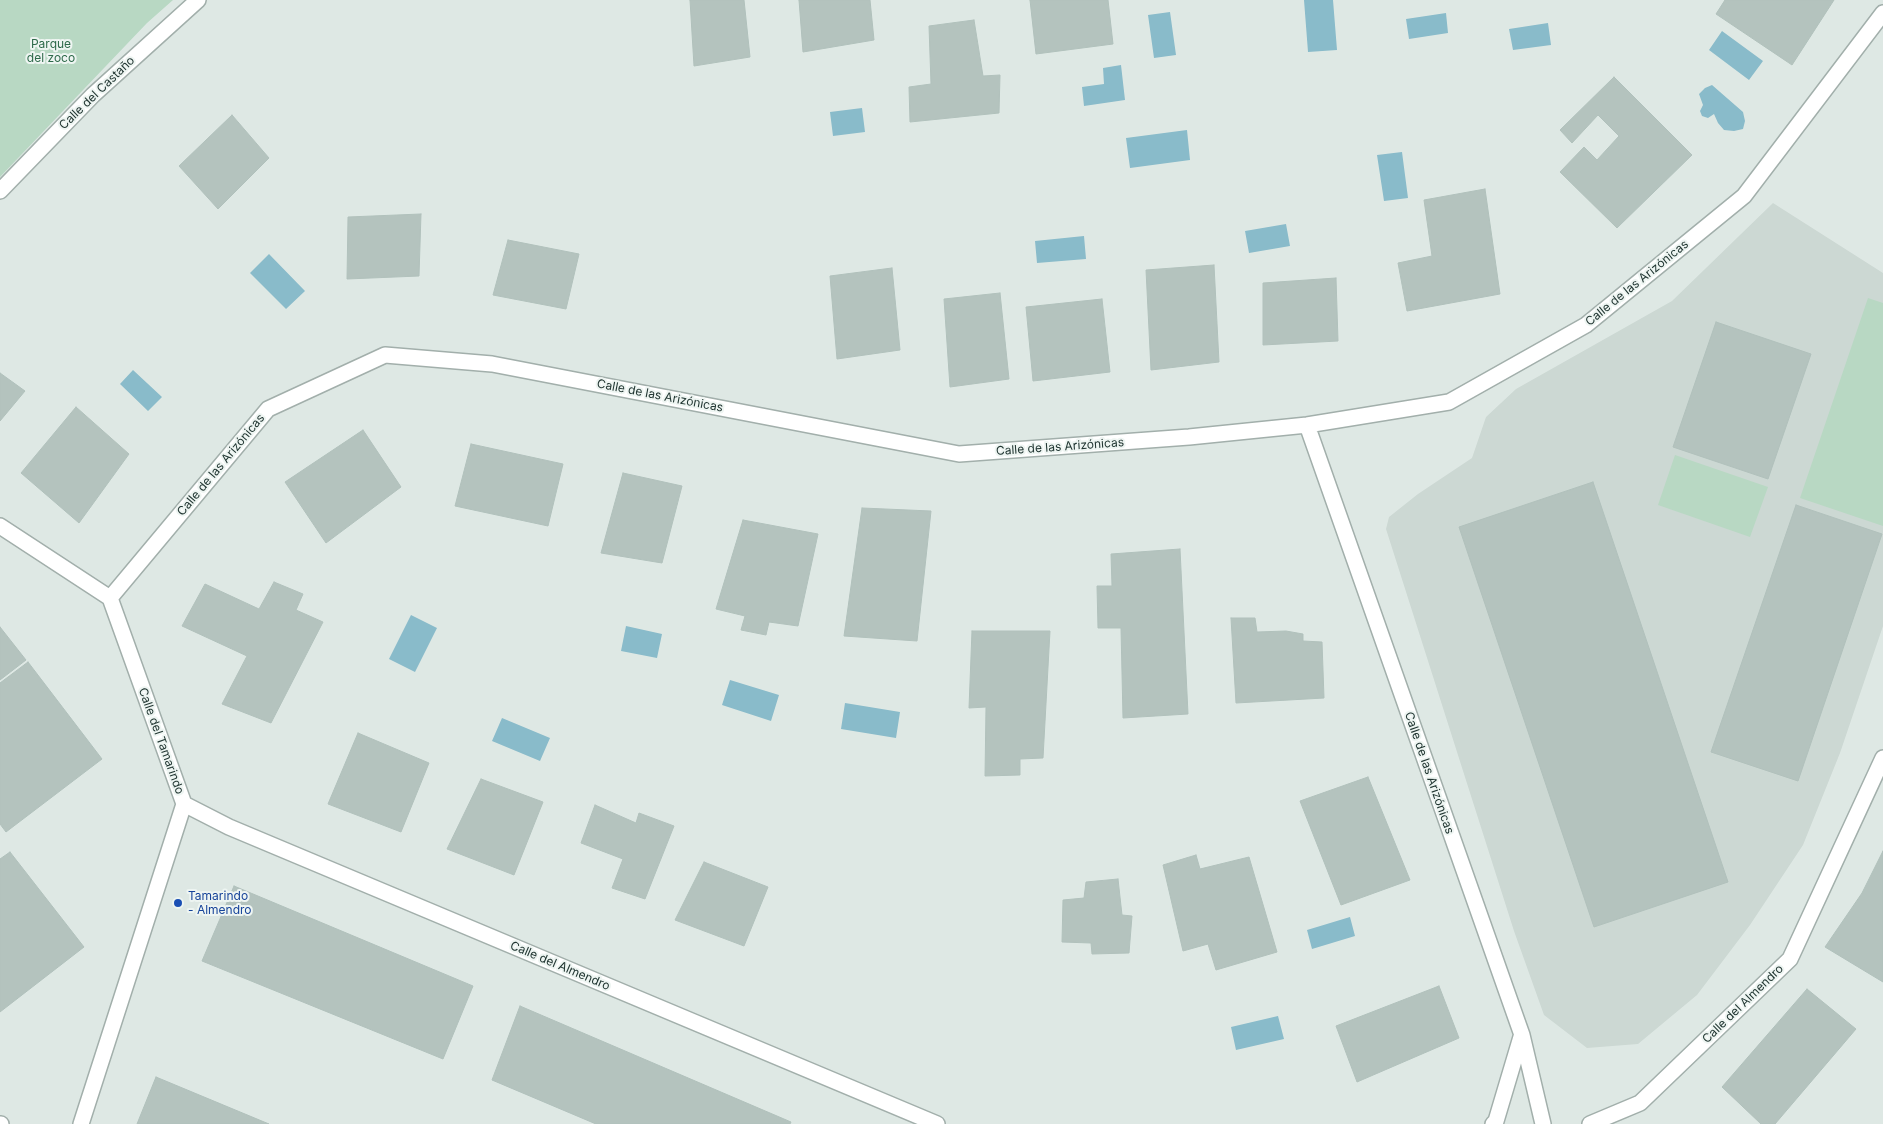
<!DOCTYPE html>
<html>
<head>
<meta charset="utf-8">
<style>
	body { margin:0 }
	canvas { display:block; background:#dee8e4 }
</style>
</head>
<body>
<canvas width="1883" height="1124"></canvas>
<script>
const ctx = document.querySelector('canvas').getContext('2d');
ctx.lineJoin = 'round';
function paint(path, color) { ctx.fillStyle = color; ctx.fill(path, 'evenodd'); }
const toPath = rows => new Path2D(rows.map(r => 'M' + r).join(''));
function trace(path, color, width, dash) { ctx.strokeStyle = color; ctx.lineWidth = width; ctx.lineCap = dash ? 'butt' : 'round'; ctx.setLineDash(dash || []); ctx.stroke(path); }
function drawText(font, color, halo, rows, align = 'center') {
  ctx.font = font + ' Inter,sans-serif'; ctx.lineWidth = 4; ctx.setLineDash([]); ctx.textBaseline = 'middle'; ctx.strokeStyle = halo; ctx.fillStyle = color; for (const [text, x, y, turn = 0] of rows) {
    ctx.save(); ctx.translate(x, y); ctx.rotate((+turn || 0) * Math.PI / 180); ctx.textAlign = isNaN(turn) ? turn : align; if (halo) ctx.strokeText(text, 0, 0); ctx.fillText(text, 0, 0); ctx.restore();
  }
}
paint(toPath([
	[1773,203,1883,273,1883,626,1840,753,1803,845,1750,925,1697,995,1638,1044,1587,1048,1544,1015,1514,931,1386,529,1389,517,1418,494,1472,458,1486,417,1516,389,1672,301]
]), '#ccd8d3');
paint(toPath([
	[0,0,173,0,147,23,0,177],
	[1868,298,1883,303,1883,526,1800,498],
	[1675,455,1768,487,1750,537,1658,505]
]), '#b8d8c3');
paint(toPath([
	[1304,0,1333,0,1337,50,1308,52],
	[1170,12,1176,55,1154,58,1148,15],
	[1446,13,1448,33,1409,39,1406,19],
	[1548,23,1551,45,1513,50,1509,29],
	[1722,31,1763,61,1749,80,1709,50],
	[1121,65,1125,100,1084,106,1082,87,1104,84,1103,68],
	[1712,85,1743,112,1745,121,1743,129,1734,131,1724,130,1718,123,1714,114,1708,118,1702,116,1700,111,1703,105,1699,94,1705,88],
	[862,108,865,132,833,136,830,112],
	[1187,130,1190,160,1130,168,1126,138],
	[1402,152,1408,198,1384,201,1377,155],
	[1286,224,1290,246,1249,253,1245,231],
	[1084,236,1086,259,1037,263,1035,241],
	[269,254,305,291,286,309,250,273],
	[133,370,162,397,148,411,120,384],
	[411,615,437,628,415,672,389,659],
	[626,626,662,634,657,658,621,651],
	[730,680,779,695,771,721,722,705],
	[845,703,900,712,896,738,841,729],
	[502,718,550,738,540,761,492,741],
	[1350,917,1355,936,1312,949,1307,930],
	[1278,1016,1284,1039,1236,1050,1231,1027]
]), '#89bbca');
const building = toPath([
	[690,0,744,0,750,57,694,66,690,0],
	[799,0,870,0,874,40,803,52,799,0],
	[1030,0,1108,0,1113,44,1036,54,1030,0],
	[1725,0,1834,0,1792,65,1716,14,1725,0],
	[974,20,983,76,1000,75,999,113,910,122,909,87,931,84,929,26,974,20],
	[1614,77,1692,155,1617,228,1560,172,1584,147,1597,160,1619,136,1598,115,1572,143,1560,130,1614,77],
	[232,115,269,158,218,209,179,166,232,115],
	[1485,189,1500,294,1407,311,1398,263,1432,256,1424,200,1485,189],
	[421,214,419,276,347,279,348,217,421,214],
	[508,240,579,254,566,309,493,295,508,240],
	[1214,265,1219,362,1151,370,1146,270,1214,265],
	[892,268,900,350,837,359,830,276,892,268],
	[1336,278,1338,341,1263,345,1263,283,1336,278],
	[1000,293,1009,379,950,387,944,299,1000,293],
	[1102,299,1110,372,1033,381,1026,307,1102,299],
	[1716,322,1811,354,1768,479,1673,447,1716,322],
	[0,373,25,391,0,421,0,373],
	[76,407,129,454,79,523,21,473,76,407],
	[363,430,401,487,326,543,285,482,363,430],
	[471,444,563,464,548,526,455,506,471,444],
	[623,473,682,486,662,563,601,553,623,473],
	[1593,482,1728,882,1594,927,1459,527,1593,482],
	[1796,505,1882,534,1798,781,1711,752,1796,505],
	[862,508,931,511,917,641,844,636,862,508],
	[743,520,818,534,798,626,769,622,766,635,741,630,745,616,716,609,743,520],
	[1180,549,1188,714,1123,718,1121,628,1098,628,1097,586,1112,586,1111,554,1180,549],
	[274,582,303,594,296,610,323,622,271,723,222,704,247,656,182,626,205,584,259,609,274,582],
	[1231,618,1255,618,1257,632,1286,631,1303,634,1303,641,1322,642,1324,698,1236,703,1231,618],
	[0,627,26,660,0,680,0,627],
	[972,631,1050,631,1043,758,1020,759,1020,775,985,776,986,707,969,708,972,631],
	[28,662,102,759,6,832,0,824,0,683,28,662],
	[358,733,429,763,401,832,328,804,358,733],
	[1368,777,1410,880,1341,905,1300,801,1368,777],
	[481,779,543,802,514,875,447,849,481,779],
	[595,805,636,823,639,813,674,826,645,899,612,888,623,859,581,843,595,805],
	[1883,851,1883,982,1825,947,1862,893,1883,851],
	[10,852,84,947,0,1012,0,859,10,852],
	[1196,855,1200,869,1249,857,1277,952,1216,970,1208,944,1183,951,1163,865,1196,855],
	[704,862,768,887,744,946,675,920,704,862],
	[1118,879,1122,915,1132,916,1129,953,1092,954,1091,943,1062,942,1063,900,1084,898,1086,882,1118,879],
	[234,886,473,986,443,1059,202,961,234,886],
	[1439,986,1459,1038,1357,1082,1336,1026,1439,986],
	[1807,989,1856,1029,1775,1124,1761,1124,1722,1087,1807,989],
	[520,1006,791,1122,790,1124,596,1124,492,1080,520,1006],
	[156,1077,269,1124,137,1124,156,1077]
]);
paint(building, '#b4c3be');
trace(building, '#b1c1bc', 1);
const minor = toPath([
	[0,191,93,95,198,0],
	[1307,425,1522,1035,1543,1124],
	[0,526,110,598,184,804,81,1124],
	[110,598,268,409,385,355,492,364,959,454,1189,437,1307,425,1449,402,1586,325,1744,196,1883,13],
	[184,804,229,827,937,1124],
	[0,1124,1,1124],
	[1493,1124,1496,1121,1521,1037],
	[1590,1124,1640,1103,1790,959,1883,758]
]);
trace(minor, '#a2afab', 18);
trace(minor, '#fff', 15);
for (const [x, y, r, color] of [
	[178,903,5,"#1a4fb4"]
]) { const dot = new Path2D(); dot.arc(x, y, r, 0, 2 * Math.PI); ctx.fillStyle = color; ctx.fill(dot); trace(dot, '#eef5f2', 2); }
drawText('12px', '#2e6a4a', '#eef5f2', [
	["Parque",51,44],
	["del zoco",51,58]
]);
drawText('12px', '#213632', '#eef5f2', [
	["Calle del Castaño",97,93,-44],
	["Calle de las Arizónicas",1637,283,-39],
	["Calle de las Arizónicas",660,396,11],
	["Calle de las Arizónicas",1060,447,-4],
	["Calle de las Arizónicas",221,465,-50],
	["Calle del Tamarindo",161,741,70],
	["Calle de las Arizónicas",1429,773,71],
	["Calle del Almendro",560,966,23],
	["Calle del Almendro",1743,1004,-44]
]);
drawText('12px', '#164399', '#eef5f2', [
	["Tamarindo",188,896],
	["- Almendro",188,910]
], 'left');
</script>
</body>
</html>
